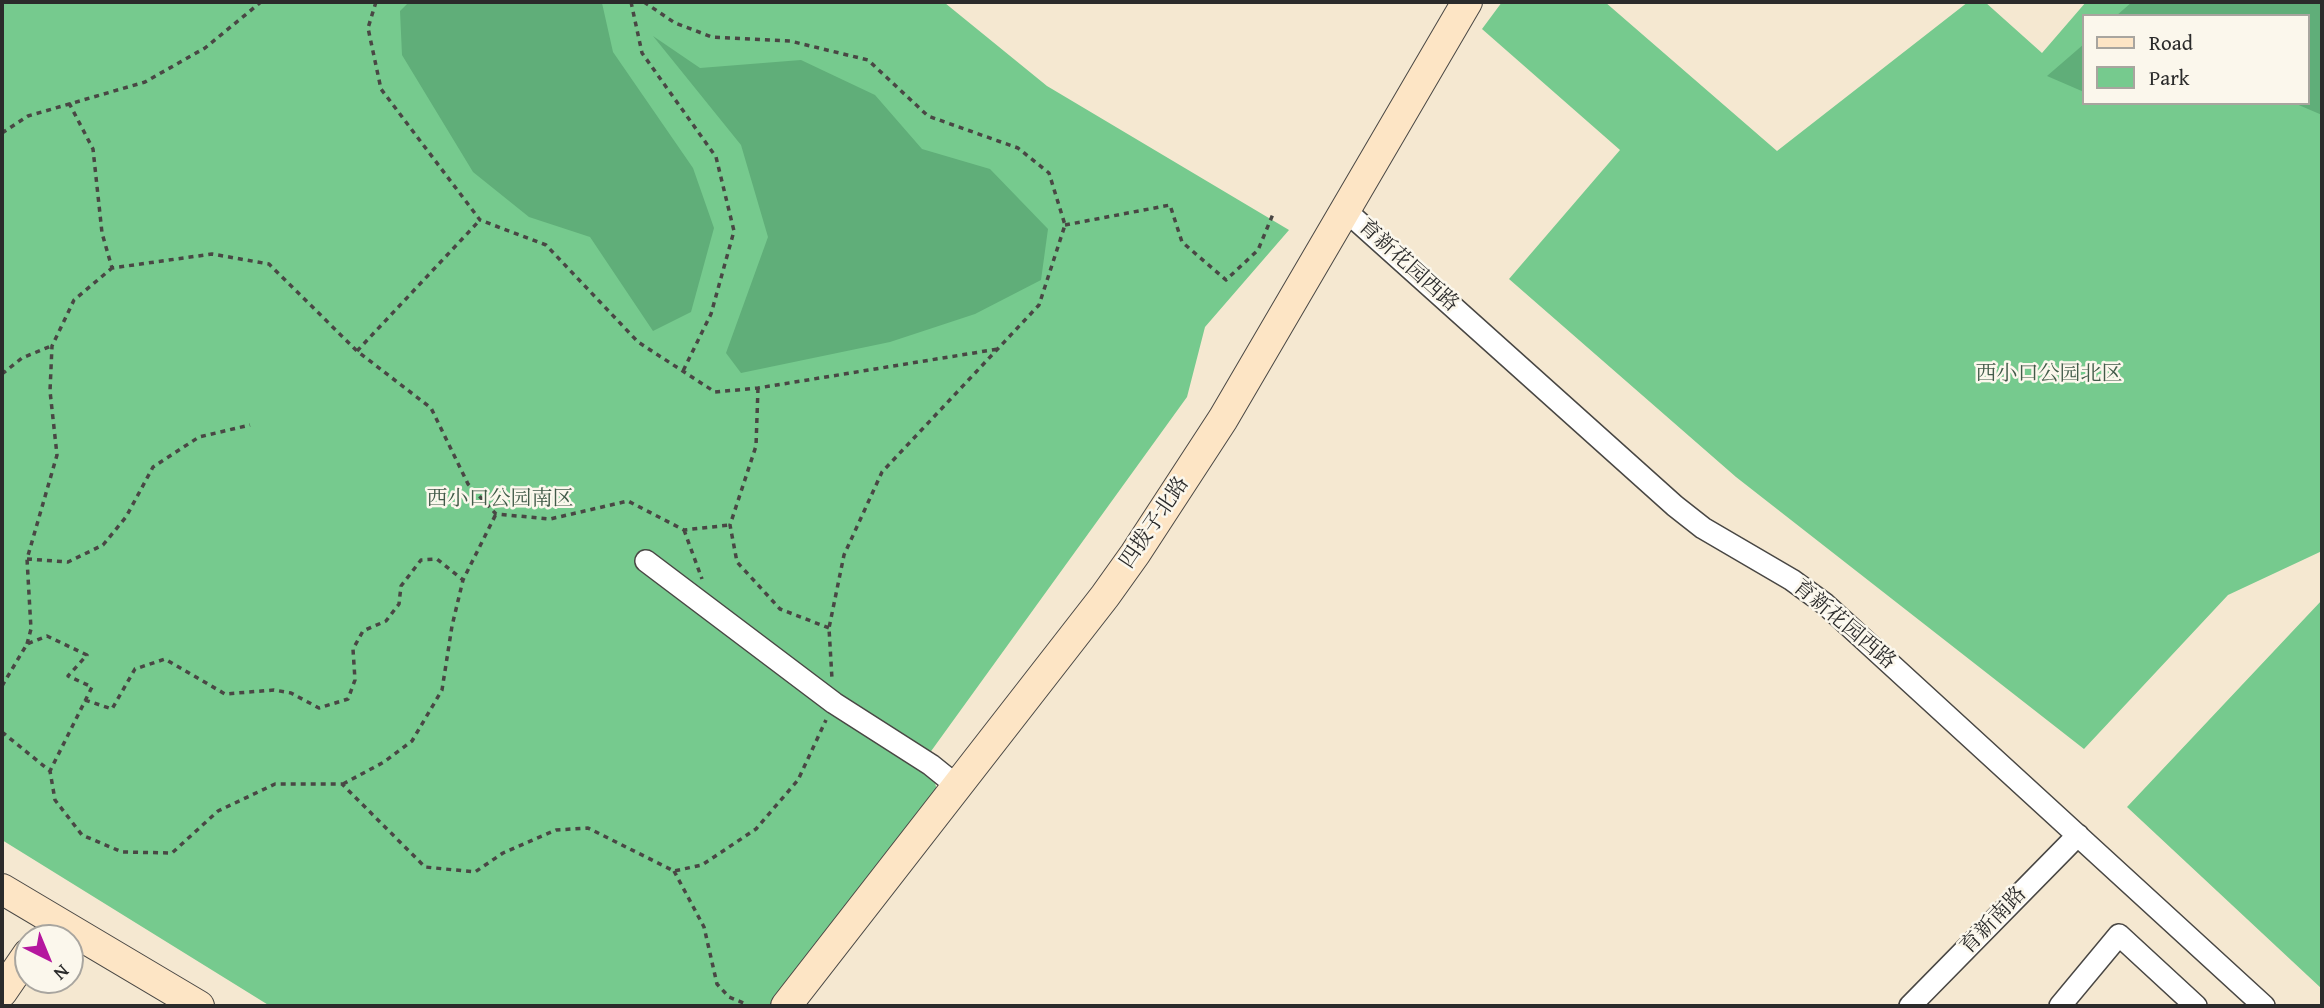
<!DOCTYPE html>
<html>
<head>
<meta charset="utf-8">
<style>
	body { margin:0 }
	#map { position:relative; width:2324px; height:1008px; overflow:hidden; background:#f5e8d1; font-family:"Gentium Book Plus",serif }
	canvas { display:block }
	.frame { position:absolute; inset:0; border:4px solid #2b2b2b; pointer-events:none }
	.legend { position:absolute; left:2082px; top:14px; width:228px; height:91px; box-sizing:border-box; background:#fbf7ec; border:2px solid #a8a59f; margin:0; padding:9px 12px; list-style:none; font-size:21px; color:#2b2b2b }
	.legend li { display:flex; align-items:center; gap:14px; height:35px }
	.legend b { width:35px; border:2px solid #a8a59f }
	.north { position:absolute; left:14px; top:924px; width:70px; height:70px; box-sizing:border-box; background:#fbf7ec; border:2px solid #a8a59f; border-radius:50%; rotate:137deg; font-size:19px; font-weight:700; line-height:28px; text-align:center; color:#2b2b2b }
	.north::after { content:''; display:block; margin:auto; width:24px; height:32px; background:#b5179e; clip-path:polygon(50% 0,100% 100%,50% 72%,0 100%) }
</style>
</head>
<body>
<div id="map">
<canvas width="2324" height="1008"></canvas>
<div class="frame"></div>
<ul class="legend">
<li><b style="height:9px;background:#fde5c5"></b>Road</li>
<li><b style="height:19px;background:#76ca8e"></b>Park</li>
</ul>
<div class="north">N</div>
</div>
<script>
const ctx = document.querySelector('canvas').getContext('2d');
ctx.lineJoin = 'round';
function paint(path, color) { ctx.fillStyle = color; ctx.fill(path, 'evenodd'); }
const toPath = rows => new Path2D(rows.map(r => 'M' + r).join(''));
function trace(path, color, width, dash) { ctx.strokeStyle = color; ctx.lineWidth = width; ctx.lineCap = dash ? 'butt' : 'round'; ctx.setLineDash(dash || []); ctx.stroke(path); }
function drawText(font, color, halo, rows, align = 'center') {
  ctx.font = font + ' "Gentium Book Plus","Noto Serif SC",serif'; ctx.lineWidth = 5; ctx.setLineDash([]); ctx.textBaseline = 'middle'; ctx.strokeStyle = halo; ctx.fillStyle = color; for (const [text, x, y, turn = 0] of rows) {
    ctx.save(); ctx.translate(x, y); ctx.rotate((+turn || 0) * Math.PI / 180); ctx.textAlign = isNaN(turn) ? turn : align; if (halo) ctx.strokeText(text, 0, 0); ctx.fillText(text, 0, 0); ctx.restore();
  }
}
paint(toPath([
	[2,2,945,3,1047,86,1289,230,1205,327,1187,397,929,754,939,801,781,1006,270,1006,2,840],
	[1502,2,1605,2,1777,151,1968,2,1985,2,2042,53,2086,2,2303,2,2322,19,2322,551,2228,595,2084,749,1736,477,1509,279,1620,150,1482,29],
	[2084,16,2308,16,2308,103,2084,103],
	[2322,600,2322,989,2127,807]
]), '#76ca8e');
paint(toPath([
	[409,2,600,2,602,3,613,52,693,168,714,228,691,312,653,331,590,237,529,217,473,172,402,55,400,11],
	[2132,2,2322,2,2322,115,2294,103,2308,103,2308,16,2116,16],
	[653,36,700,68,801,60,875,95,922,149,990,169,1048,229,1041,280,975,314,890,342,741,373,726,353,768,237,741,145],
	[2084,44,2084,92,2047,76]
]), '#60ae79');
const street = toPath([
	[1345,210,1675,506,1703,528,1792,580,1825,604,2264,1006],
	[646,561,834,703,931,765,957,786],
	[1910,1006,2078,835],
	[2060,1006,2119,935,2196,1006]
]);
const secondary = toPath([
	[2,889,199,1006],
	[2,992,28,954],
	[786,1006,1105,596,1135,554,1223,419,1467,2]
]);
trace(street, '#494744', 24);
trace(secondary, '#494744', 32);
trace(toPath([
	[376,2,368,28,381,89,480,220,546,245,638,342,715,392,758,388,998,349],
	[631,2,642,53,716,157,734,231,711,314,683,371],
	[644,2,675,23,712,37,790,41,868,60,928,116,1018,148,1049,173,1065,225,1039,305,882,472,844,555,829,628,832,679],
	[69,103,93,149,102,233,112,268,212,254,269,264,357,351,431,408,468,484,496,514,550,519,628,501,684,530,730,525],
	[2,133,28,116,145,82,205,48,261,2],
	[1065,225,1170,205,1182,242,1226,280,1258,250,1273,214],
	[357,351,480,220],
	[2,374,22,358,51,346],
	[758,388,756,446,730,525,737,562,780,609,829,628],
	[684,530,702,579],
	[27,559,68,562,103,545,126,517,153,467,199,437,250,425],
	[27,644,31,629,27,559,57,455,50,391,52,346,74,300,112,268],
	[2,686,27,644,47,636,87,655,68,676,92,687,50,771],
	[85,700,112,709,135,669,165,659,225,694,274,690,291,693,319,708,348,699,355,680,353,649,363,631,386,621,399,604,401,586,421,560,437,559,463,580],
	[2,732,50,771,55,800,82,835,122,852,172,853,218,811,275,784,342,784,425,867,475,872,503,853,556,830,588,828,674,871,702,865,756,829,798,780,826,720],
	[343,784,384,762,412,741,442,690,452,626,463,580,496,514],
	[674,871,704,927,717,984,729,997,746,1004]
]), '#494744', 3.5, [5, 5]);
trace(street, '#fff', 21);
trace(secondary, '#fde5c5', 30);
drawText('21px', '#2b2b2b', '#fbf7ec', [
	["育新花园西路",1408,266,42],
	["四拨子北路",1155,523,-56],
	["育新花园西路",1844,625,40],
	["育新南路",1994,921,-46]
]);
drawText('21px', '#425b49', '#fbf7ec', [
	["西小口公园北区",2049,375],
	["西小口公园南区",500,500]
]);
</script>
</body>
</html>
